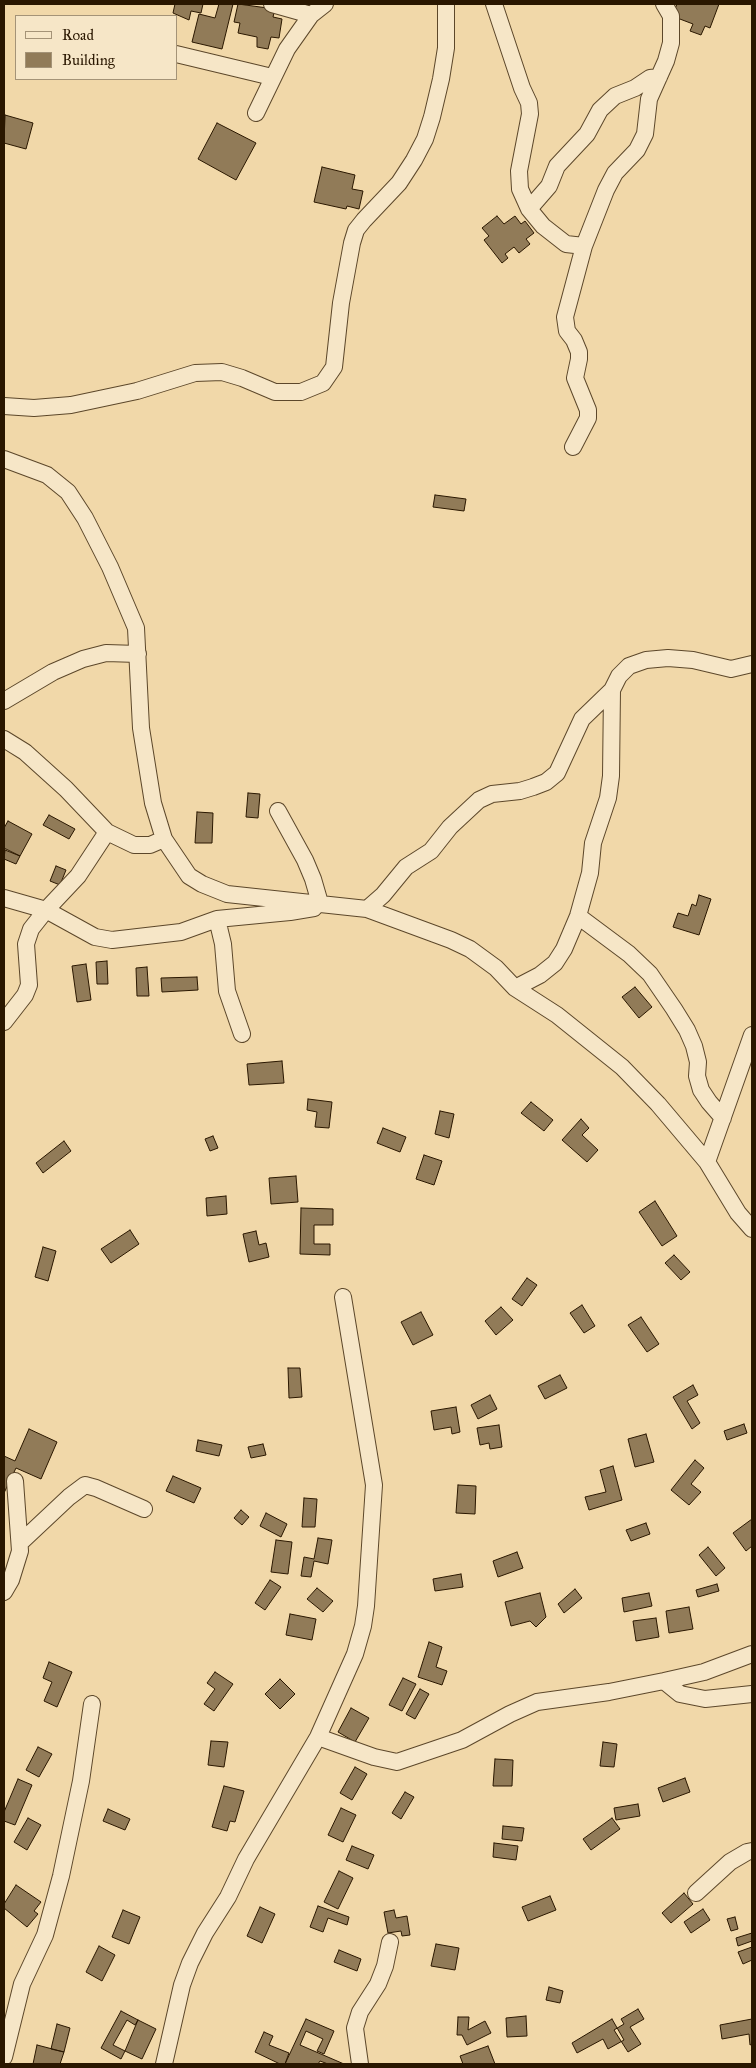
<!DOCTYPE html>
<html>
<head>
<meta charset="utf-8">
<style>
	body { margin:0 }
	#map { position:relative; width:756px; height:2068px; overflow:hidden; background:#f1d8a9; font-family:"IM FELL Great Primer",serif }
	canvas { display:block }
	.frame { position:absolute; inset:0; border:5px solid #2a1700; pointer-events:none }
	.legend { position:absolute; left:15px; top:15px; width:162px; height:65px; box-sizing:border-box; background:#f6e6c7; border:1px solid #a49377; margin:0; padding:6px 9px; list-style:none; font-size:15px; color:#2a1700 }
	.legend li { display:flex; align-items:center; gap:10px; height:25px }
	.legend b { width:25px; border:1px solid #a49377 }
</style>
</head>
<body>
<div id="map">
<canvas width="756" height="2068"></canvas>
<div class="frame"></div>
<ul class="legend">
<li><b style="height:6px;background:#f6e6c7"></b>Road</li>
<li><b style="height:14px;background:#917b58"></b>Building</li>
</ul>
</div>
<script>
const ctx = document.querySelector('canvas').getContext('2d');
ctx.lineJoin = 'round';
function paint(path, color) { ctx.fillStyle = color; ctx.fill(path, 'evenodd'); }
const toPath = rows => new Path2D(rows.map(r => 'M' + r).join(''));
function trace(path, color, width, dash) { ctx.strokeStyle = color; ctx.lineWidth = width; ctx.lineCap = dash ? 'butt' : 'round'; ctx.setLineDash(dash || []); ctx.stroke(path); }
const building = toPath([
	[175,4,203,4,201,13,191,11,189,20,173,13,175,4],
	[219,4,233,4,222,49,192,42,199,14,215,18,219,4],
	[238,4,275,9,273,17,282,19,279,38,271,37,268,49,257,47,257,37,238,33,240,23,234,22,238,4],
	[677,4,719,4,710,28,705,26,701,35,690,31,693,24,672,16,677,4],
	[5,115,33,123,26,149,4,143,5,115],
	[217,123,256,143,236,180,198,159,217,123],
	[322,167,355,175,352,189,363,191,359,209,347,206,346,209,314,202,322,167],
	[497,216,504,224,515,216,521,224,525,221,534,233,526,239,530,244,519,253,514,247,505,254,508,258,502,263,484,240,489,236,482,228,497,216],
	[435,495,466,499,464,511,433,507,435,495],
	[248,793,260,794,258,818,246,817,248,793],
	[197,812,213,813,212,843,195,843,197,812],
	[49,815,75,829,69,839,43,825,49,815],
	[8,821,32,834,20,856,4,848,4,828,8,821],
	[5,850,20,856,16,864,4,859,5,850],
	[56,866,66,870,60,885,50,881,56,866],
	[699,895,711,899,699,935,673,927,678,913,688,916,692,904,696,906,699,895],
	[107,961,108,984,97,984,96,962,107,961],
	[86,964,91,1000,77,1002,72,966,86,964],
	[147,967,149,996,137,996,136,968,147,967],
	[197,977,198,990,162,992,161,978,197,977],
	[635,987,652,1007,639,1018,622,997,635,987],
	[282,1061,284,1083,249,1085,247,1064,282,1061],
	[308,1099,332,1102,329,1128,315,1127,317,1112,307,1110,308,1099],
	[531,1102,553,1120,544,1131,521,1113,531,1102],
	[440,1111,454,1114,449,1138,435,1134,440,1111],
	[581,1119,589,1128,582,1135,598,1150,587,1162,562,1140,581,1119],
	[383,1128,406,1137,400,1152,377,1143,383,1128],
	[213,1136,218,1148,210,1151,205,1139,213,1136],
	[64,1141,71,1151,43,1173,36,1163,64,1141],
	[424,1155,442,1161,434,1185,416,1179,424,1155],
	[296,1176,298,1202,271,1204,269,1178,296,1176],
	[226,1196,227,1214,207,1216,206,1198,226,1196],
	[655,1201,677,1236,662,1246,639,1212,655,1201],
	[301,1208,333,1209,333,1225,314,1225,314,1244,330,1244,330,1255,300,1254,301,1208],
	[130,1230,139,1244,111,1263,101,1249,130,1230],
	[256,1231,259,1245,266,1243,269,1257,249,1262,243,1234,256,1231],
	[43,1247,56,1251,48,1281,35,1277,43,1247],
	[674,1255,690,1272,681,1280,665,1263,674,1255],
	[527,1278,537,1285,522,1306,512,1299,527,1278],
	[582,1305,595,1326,584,1333,570,1313,582,1305],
	[501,1307,513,1320,496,1335,485,1321,501,1307],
	[421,1312,433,1335,413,1345,401,1322,421,1312],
	[641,1317,659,1344,647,1352,628,1325,641,1317],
	[288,1368,300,1368,302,1397,289,1398,288,1368],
	[560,1375,567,1388,545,1399,538,1386,560,1375],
	[693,1385,698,1395,687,1401,700,1423,692,1429,673,1397,693,1385],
	[490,1395,497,1409,478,1419,471,1405,490,1395],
	[456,1407,460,1432,452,1434,451,1427,434,1430,431,1411,456,1407],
	[744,1424,747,1433,727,1440,724,1431,744,1424],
	[499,1425,502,1447,490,1449,489,1443,480,1445,477,1428,499,1425],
	[29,1429,57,1442,41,1479,16,1468,4,1493,4,1456,15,1461,29,1429],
	[646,1434,654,1462,635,1467,628,1439,646,1434],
	[198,1440,222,1445,219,1456,196,1451,198,1440],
	[263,1444,266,1455,251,1458,248,1447,263,1444],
	[695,1460,704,1468,691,1484,701,1492,689,1505,671,1490,695,1460],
	[613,1466,622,1500,589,1510,585,1497,606,1492,600,1470,613,1466],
	[173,1476,201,1488,194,1503,166,1491,173,1476],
	[458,1485,476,1486,475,1514,456,1513,458,1485],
	[304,1498,317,1499,315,1527,302,1527,304,1498],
	[241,1510,249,1517,242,1525,234,1518,241,1510],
	[266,1513,287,1524,281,1537,260,1526,266,1513],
	[752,1519,752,1546,746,1551,733,1533,752,1519],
	[646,1523,650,1534,631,1541,626,1530,646,1523],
	[318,1538,332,1540,328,1564,314,1561,311,1577,301,1576,304,1557,314,1559,318,1538],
	[276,1540,292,1542,288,1574,271,1572,276,1540],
	[708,1547,725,1568,716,1576,699,1555,708,1547],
	[517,1552,523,1568,498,1577,493,1561,517,1552],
	[461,1574,463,1587,435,1591,433,1579,461,1574],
	[270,1580,281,1587,265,1610,255,1603,270,1580],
	[717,1584,719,1591,698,1597,696,1590,717,1584],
	[317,1588,333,1601,323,1612,307,1599,317,1588],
	[575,1589,582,1598,564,1613,558,1604,575,1589],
	[540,1593,546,1617,536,1627,530,1621,511,1626,505,1602,540,1593],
	[649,1593,652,1606,624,1612,622,1598,649,1593],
	[689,1607,693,1629,669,1633,666,1611,689,1607],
	[290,1614,316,1619,312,1640,286,1635,290,1614],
	[656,1618,659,1637,636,1641,633,1621,656,1618],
	[429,1642,442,1647,436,1667,447,1671,442,1685,418,1677,429,1642],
	[49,1662,72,1672,57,1707,44,1701,52,1682,43,1678,49,1662],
	[215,1672,233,1684,214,1711,204,1704,215,1689,207,1683,215,1672],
	[403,1678,416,1684,402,1711,389,1705,403,1678],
	[280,1679,295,1694,280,1709,265,1694,280,1679],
	[420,1689,429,1694,415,1719,406,1714,420,1689],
	[351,1708,369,1718,355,1742,338,1732,351,1708],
	[211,1741,228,1742,224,1767,208,1765,211,1741],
	[603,1742,617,1744,614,1767,600,1766,603,1742],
	[38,1747,52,1754,39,1777,26,1770,38,1747],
	[495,1759,513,1760,512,1786,493,1786,495,1759],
	[355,1767,367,1774,352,1800,340,1793,355,1767],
	[685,1778,690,1792,663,1802,658,1788,685,1778],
	[18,1779,32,1785,15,1825,4,1821,4,1812,18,1779],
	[224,1786,244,1791,235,1822,230,1821,227,1831,212,1827,224,1786],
	[405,1792,414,1797,401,1819,392,1813,405,1792],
	[638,1804,640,1816,616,1820,614,1808,638,1804],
	[341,1808,356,1815,343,1842,328,1835,341,1808],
	[108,1809,130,1819,125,1830,103,1821,108,1809],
	[28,1818,41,1825,27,1850,14,1842,28,1818],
	[612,1818,620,1829,591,1850,583,1839,612,1818],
	[503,1826,524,1828,522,1841,502,1839,503,1826],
	[494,1843,518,1846,516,1860,493,1857,494,1843],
	[352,1846,374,1855,368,1869,346,1860,352,1846],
	[339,1871,353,1878,338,1909,324,1902,339,1871],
	[16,1885,41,1902,34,1911,38,1914,27,1927,4,1908,4,1904,16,1885],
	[684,1893,693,1904,671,1923,662,1913,684,1893],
	[550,1896,556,1910,528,1921,522,1907,550,1896],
	[318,1906,349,1917,347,1925,328,1918,323,1932,310,1927,318,1906],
	[260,1907,275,1914,262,1943,247,1936,260,1907],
	[703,1909,710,1920,691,1933,684,1922,703,1909],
	[123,1910,140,1917,129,1944,112,1937,123,1910],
	[394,1910,396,1918,407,1916,410,1935,402,1936,401,1931,388,1933,384,1912,394,1910],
	[735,1917,738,1929,731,1931,727,1919,735,1917],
	[752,1933,752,1941,738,1946,736,1938,752,1933],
	[436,1944,459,1948,455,1970,431,1966,436,1944],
	[99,1946,115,1955,102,1981,86,1972,99,1946],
	[752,1947,752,1960,743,1964,738,1952,752,1947],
	[339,1950,361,1959,357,1971,334,1962,339,1950],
	[549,1987,563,1991,560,2003,546,2000,549,1987],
	[638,2009,644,2019,630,2027,641,2044,628,2052,614,2030,624,2024,621,2019,638,2009],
	[121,2011,138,2020,135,2025,127,2020,113,2045,125,2051,121,2059,101,2048,121,2011],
	[526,2016,527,2036,507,2037,506,2018,526,2016],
	[458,2017,469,2017,468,2030,485,2021,491,2033,467,2045,462,2035,457,2035,458,2017],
	[306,2019,334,2031,324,2054,317,2051,323,2039,306,2031,300,2045,344,2064,328,2064,320,2061,318,2064,285,2064,306,2019],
	[612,2019,624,2040,608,2049,603,2039,577,2053,572,2043,612,2019],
	[752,2019,752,2044,750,2045,749,2034,722,2039,720,2025,752,2019],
	[138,2020,156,2029,142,2059,125,2051,138,2020],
	[57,2024,70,2028,64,2052,51,2049,57,2024],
	[264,2032,273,2036,269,2045,289,2053,285,2064,280,2064,255,2052,264,2032],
	[37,2045,64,2052,60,2064,33,2064,37,2045],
	[488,2046,495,2064,463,2064,460,2056,488,2046]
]);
paint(building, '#917b58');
trace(building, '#2a1700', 1);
const street = toPath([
	[272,4,311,15],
	[494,4,522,88,529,103,530,114,519,171,520,189,529,209,543,226,566,244,584,246],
	[176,54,272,77],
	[256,113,287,49,311,15,325,4],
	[529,209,549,186,557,166,587,134,600,110,615,96,635,88,650,78,659,77],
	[4,406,34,408,71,405,137,391,195,373,222,372,242,378,275,392,301,392,323,383,334,367,341,303,352,243,356,230,364,220,399,183,414,160,425,139,432,117,441,79,446,48,446,4],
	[573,447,588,418,588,410,575,378,579,359,579,352,574,340,567,331,565,317,584,246,606,190,615,173,637,150,645,134,649,99,666,61,671,43,671,16,664,4],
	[4,459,47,475,68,492,85,518,110,567,136,628,141,728,153,803,164,839,189,876,202,884,227,894,367,909,451,940,470,949,496,968,515,988,557,1015,622,1067,658,1104,707,1162,738,1213,752,1229],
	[4,701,53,672,83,659,106,653,138,654],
	[4,739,25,752,66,789,107,832,134,845,150,845,164,839],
	[278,811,305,860,313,879,320,903],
	[4,898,46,910,95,937,112,940,181,932,217,919,290,912,314,908],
	[367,909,383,895,406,867,431,851,450,827,479,800,492,794,520,791,533,787,546,782,557,773,582,719,612,690],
	[578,916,629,954,650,974,674,1009,687,1030,694,1046,698,1062,697,1076,701,1090,709,1102,723,1118],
	[217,919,223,944,227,991,242,1034],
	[515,988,540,975,555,963,564,949,578,916,590,873,593,843,608,798,611,776,612,690,619,676,629,666,646,660,668,658,693,660,731,669,752,664],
	[4,1022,25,995,29,985,26,944,31,929,46,910,78,876,107,832],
	[707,1162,752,1035],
	[20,1543,69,1497,85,1485,96,1488,144,1509],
	[4,1592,11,1580,20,1551,15,1481],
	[664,1681,680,1694,705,1699,752,1694],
	[318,1737,374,1757,397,1762,462,1740,510,1714,537,1702,609,1692,664,1681,704,1672,752,1654],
	[696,1893,730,1862,747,1852,752,1851],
	[4,2057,22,1984,45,1935,61,1876,81,1781,92,1704],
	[164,2064,182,1985,190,1963,205,1933,228,1897,246,1859,318,1737,355,1654,363,1626,366,1606,374,1485,343,1297],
	[360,2064,355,2028,360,2012,378,1984,385,1966,390,1942]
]);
trace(street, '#5c472a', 18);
trace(street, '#f6e6c7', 16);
</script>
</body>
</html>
